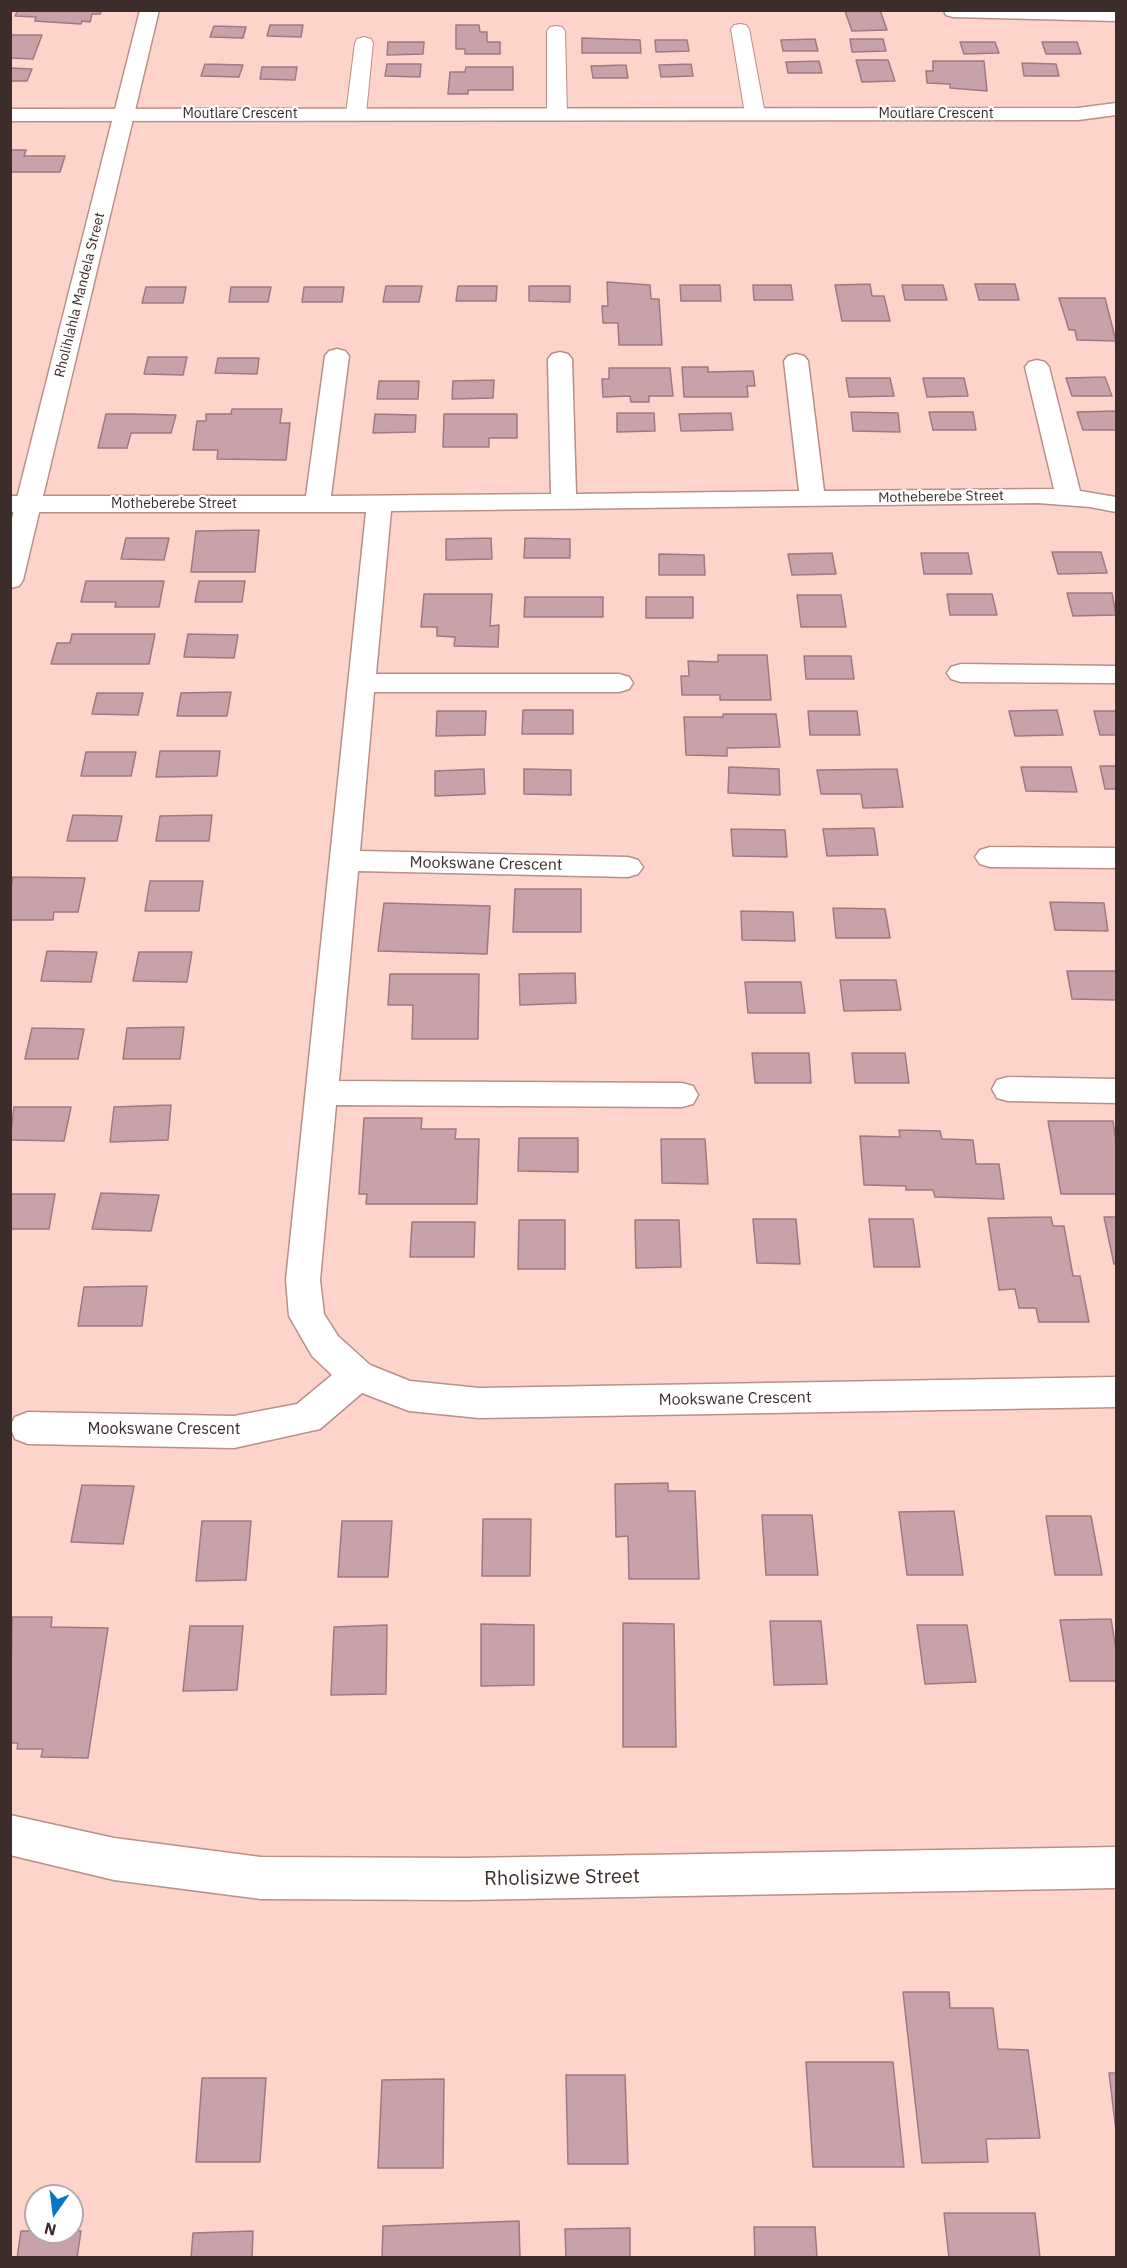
<!DOCTYPE html>
<html>
<head>
<meta charset="utf-8">
<style>
	body { margin:0 }
	#map { position:relative; width:1127px; height:2268px; overflow:hidden; background:#fdd3ca; font-family:"IBM Plex Sans",sans-serif }
	canvas { display:block }
	.frame { position:absolute; inset:0; border:12px solid #3d2d2a; pointer-events:none }
	.north { position:absolute; left:24px; top:2184px; width:60px; height:60px; box-sizing:border-box; background:#fff; border:2px solid #b1abaa; border-radius:50%; rotate:194deg; font-size:16px; font-weight:700; line-height:24px; text-align:center; color:#3d2d2a }
	.north::after { content:''; display:block; margin:auto; width:21px; height:27px; background:#0a77c2; clip-path:polygon(50% 0,100% 100%,50% 72%,0 100%) }
</style>
</head>
<body>
<div id="map">
<canvas width="1127" height="2268"></canvas>
<div class="frame"></div>
<div class="north">N</div>
</div>
<script>
const ctx = document.querySelector('canvas').getContext('2d');
ctx.lineJoin = 'round';
function paint(path, color) { ctx.fillStyle = color; ctx.fill(path, 'evenodd'); }
const toPath = rows => new Path2D(rows.map(r => 'M' + r).join(''));
function trace(path, color, width, dash) { ctx.strokeStyle = color; ctx.lineWidth = width; ctx.lineCap = dash ? 'butt' : 'round'; ctx.setLineDash(dash || []); ctx.stroke(path); }
function drawText(font, color, halo, rows, align = 'center') {
  ctx.font = font + ' "IBM Plex Sans",sans-serif'; ctx.lineWidth = 4.5; ctx.setLineDash([]); ctx.textBaseline = 'middle'; ctx.strokeStyle = halo; ctx.fillStyle = color; for (const [text, x, y, turn = 0] of rows) {
    ctx.save(); ctx.translate(x, y); ctx.rotate((+turn || 0) * Math.PI / 180); ctx.textAlign = isNaN(turn) ? turn : align; if (halo) ctx.strokeText(text, 0, 0); ctx.fillText(text, 0, 0); ctx.restore();
  }
}
const building = toPath([
	[18,10,102,10,100,14,92,14,90,22,82,21,81,24,35,21,36,17,15,16,18,10],
	[880,10,887,30,852,31,845,11,880,10],
	[270,25,303,25,301,37,267,36,270,25],
	[456,25,479,25,480,32,487,32,487,42,500,42,500,54,465,54,465,49,456,49,456,25],
	[214,26,246,27,243,38,210,37,214,26],
	[10,35,42,35,33,59,10,58,10,35],
	[582,38,640,40,641,53,582,53,582,38],
	[815,39,818,51,783,51,781,40,815,39],
	[850,39,883,39,886,51,852,52,850,39],
	[655,40,687,40,689,51,656,52,655,40],
	[388,42,424,42,423,54,387,55,388,42],
	[960,42,995,42,999,53,964,54,960,42],
	[1042,42,1077,42,1081,54,1046,54,1042,42],
	[856,60,888,60,895,81,862,82,856,60],
	[819,61,822,73,788,73,786,62,819,61],
	[933,61,984,61,987,91,950,88,950,84,927,83,926,71,933,71,933,61],
	[1022,63,1056,64,1059,76,1024,76,1022,63],
	[205,64,243,65,239,77,201,76,205,64],
	[387,64,421,64,420,77,385,76,387,64],
	[691,64,693,76,661,77,659,65,691,64],
	[626,65,628,78,593,78,591,66,626,65],
	[262,67,297,67,295,80,260,79,262,67],
	[466,67,513,67,513,90,468,90,468,94,448,94,450,72,465,72,466,67],
	[10,68,32,69,27,81,10,81,10,68],
	[10,150,26,150,24,156,65,156,60,172,10,172,10,150],
	[607,282,650,285,651,299,659,299,662,345,619,345,618,323,603,323,602,306,608,306,607,282],
	[870,284,872,296,884,296,890,321,842,321,835,285,870,284],
	[975,284,1015,284,1019,300,979,300,975,284],
	[680,285,720,285,721,301,681,301,680,285],
	[753,285,791,285,793,300,754,300,753,285],
	[902,285,943,285,947,300,905,300,902,285],
	[386,286,422,286,419,302,383,302,386,286],
	[458,286,497,286,496,301,456,301,458,286],
	[529,286,570,286,570,302,529,301,529,286],
	[146,287,186,287,183,303,142,303,146,287],
	[231,287,271,287,268,302,229,302,231,287],
	[304,287,344,287,342,302,302,302,304,287],
	[1059,298,1105,298,1116,341,1077,340,1075,330,1069,330,1059,298],
	[148,357,187,357,183,375,144,374,148,357],
	[218,358,259,358,257,374,215,373,218,358],
	[682,367,708,367,708,372,753,371,755,386,747,386,748,397,684,397,682,367],
	[609,368,670,368,673,396,649,396,649,402,631,402,630,396,603,397,602,379,609,379,609,368],
	[1105,377,1112,396,1072,396,1066,378,1105,377],
	[846,378,890,378,894,396,849,397,846,378],
	[923,378,964,378,968,396,927,397,923,378],
	[494,380,493,398,452,399,453,381,494,380],
	[379,381,419,381,418,399,377,399,379,381],
	[232,409,282,409,280,423,290,423,286,460,217,459,218,450,193,450,197,421,206,421,206,414,231,414,232,409],
	[1116,411,1116,430,1083,430,1077,412,1116,411],
	[851,412,898,413,900,432,853,431,851,412],
	[929,412,973,412,976,430,933,430,929,412],
	[617,413,654,413,655,431,617,432,617,413],
	[731,413,733,430,681,431,679,414,731,413],
	[106,414,135,414,176,415,171,433,131,433,127,448,98,448,106,414],
	[375,414,416,415,415,432,373,433,375,414],
	[444,414,517,414,517,438,489,438,489,447,443,447,444,414],
	[259,530,255,572,191,572,196,531,259,530],
	[126,538,169,538,164,560,121,559,126,538],
	[491,538,492,559,446,560,446,539,491,538],
	[525,538,570,539,570,558,524,558,525,538],
	[1052,552,1101,552,1107,573,1058,574,1052,552],
	[832,553,836,574,792,575,788,554,832,553],
	[921,553,968,553,972,574,924,574,921,553],
	[659,554,704,555,705,575,659,575,659,554],
	[86,581,164,581,159,607,115,607,116,602,81,602,86,581],
	[199,581,245,581,242,602,195,602,199,581],
	[1067,593,1112,593,1116,615,1073,616,1067,593],
	[424,594,492,594,490,626,499,625,498,647,454,646,455,637,437,636,437,627,421,627,424,594],
	[947,594,992,594,997,615,950,615,947,594],
	[797,595,841,595,846,627,801,627,797,595],
	[525,597,603,597,603,617,524,617,525,597],
	[646,597,693,597,693,618,646,618,646,597],
	[72,634,155,634,149,664,51,664,57,643,70,643,72,634],
	[188,634,238,635,234,658,184,657,188,634],
	[718,655,767,655,771,700,720,700,720,695,682,695,681,676,689,676,688,661,718,662,718,655],
	[804,656,851,656,854,679,806,679,804,656],
	[231,692,227,716,177,716,181,693,231,692],
	[97,693,143,693,138,715,92,714,97,693],
	[523,710,573,710,573,734,522,734,523,710],
	[1057,710,1063,735,1015,736,1009,711,1057,710],
	[437,711,486,711,485,735,436,736,437,711],
	[808,711,857,711,860,735,810,735,808,711],
	[1094,711,1116,711,1116,735,1100,735,1094,711],
	[723,714,776,714,780,747,727,748,727,756,686,755,684,717,723,717,723,714],
	[160,751,220,751,217,776,156,777,160,751],
	[86,752,136,752,131,776,81,776,86,752],
	[1100,766,1116,766,1116,789,1105,789,1100,766],
	[729,767,779,769,780,795,728,793,729,767],
	[1021,767,1071,767,1077,792,1026,791,1021,767],
	[484,769,485,794,435,796,435,771,484,769],
	[524,769,571,770,571,795,524,794,524,769],
	[897,769,903,807,863,808,861,794,821,794,817,770,897,769],
	[73,815,122,816,117,841,67,841,73,815],
	[212,815,209,841,156,841,160,816,212,815],
	[874,828,878,855,827,856,823,829,874,828],
	[731,829,785,830,787,857,733,856,731,829],
	[13,877,85,878,78,912,54,912,53,920,10,920,10,890,13,877],
	[150,881,203,881,199,911,145,911,150,881],
	[515,889,581,889,581,932,513,932,515,889],
	[1050,902,1104,903,1108,931,1055,930,1050,902],
	[384,903,490,906,487,954,378,951,384,903],
	[833,908,885,909,890,938,836,938,833,908],
	[741,911,793,912,795,941,742,940,741,911],
	[47,951,97,952,91,982,41,981,47,951],
	[139,952,192,952,187,982,133,981,139,952],
	[1067,971,1116,971,1116,1000,1072,999,1067,971],
	[575,973,576,1003,520,1005,519,974,575,973],
	[390,974,479,974,478,1039,412,1039,413,1005,388,1005,390,974],
	[840,980,896,980,901,1010,844,1011,840,980],
	[745,982,801,982,805,1013,748,1013,745,982],
	[184,1027,180,1059,123,1059,127,1028,184,1027],
	[32,1028,84,1029,78,1059,25,1059,32,1028],
	[752,1053,809,1053,811,1083,755,1083,752,1053],
	[852,1053,905,1053,909,1083,855,1083,852,1053],
	[171,1105,168,1140,110,1142,114,1107,171,1105],
	[14,1107,71,1107,64,1141,10,1140,14,1107],
	[364,1118,422,1118,421,1129,456,1129,455,1139,479,1139,477,1204,366,1204,367,1194,359,1194,364,1118],
	[1048,1121,1113,1121,1116,1141,1116,1194,1061,1194,1048,1121],
	[899,1130,940,1131,942,1139,973,1140,976,1164,999,1164,1004,1199,935,1197,933,1190,906,1190,906,1186,864,1185,860,1136,900,1137,899,1130],
	[519,1138,578,1138,578,1172,518,1171,519,1138],
	[661,1139,705,1139,708,1184,662,1183,661,1139],
	[101,1193,159,1195,151,1231,92,1229,101,1193],
	[10,1194,55,1194,49,1229,10,1229,10,1194],
	[1051,1217,1053,1226,1064,1226,1073,1276,1080,1276,1089,1322,1039,1322,1036,1308,1019,1308,1015,1289,999,1290,988,1218,1051,1217],
	[1104,1217,1116,1217,1116,1264,1114,1264,1104,1217],
	[753,1219,796,1219,800,1264,757,1263,753,1219],
	[869,1219,913,1219,920,1267,874,1267,869,1219],
	[519,1220,565,1220,565,1269,518,1269,519,1220],
	[635,1220,679,1220,681,1267,636,1268,635,1220],
	[412,1222,475,1222,474,1257,410,1257,412,1222],
	[147,1286,142,1326,78,1326,84,1287,147,1286],
	[668,1483,668,1491,695,1491,699,1579,629,1579,628,1536,616,1537,615,1484,668,1483],
	[82,1485,134,1486,123,1544,71,1542,82,1485],
	[954,1511,963,1575,907,1575,899,1512,954,1511],
	[762,1515,812,1515,818,1575,766,1575,762,1515],
	[1046,1516,1091,1516,1102,1575,1055,1575,1046,1516],
	[483,1519,531,1519,530,1576,482,1576,483,1519],
	[202,1521,251,1521,246,1580,196,1581,202,1521],
	[342,1521,392,1521,388,1577,338,1577,342,1521],
	[12,1617,52,1617,51,1627,108,1628,88,1758,41,1757,43,1749,17,1749,18,1743,10,1743,12,1617],
	[1111,1619,1116,1649,1116,1681,1070,1681,1060,1620,1111,1619],
	[770,1621,821,1621,827,1684,774,1685,770,1621],
	[623,1623,674,1624,676,1747,623,1747,623,1623],
	[481,1624,534,1625,534,1685,481,1686,481,1624],
	[387,1625,386,1694,331,1695,334,1627,387,1625],
	[917,1625,967,1625,976,1682,925,1684,917,1625],
	[190,1626,243,1626,237,1690,183,1691,190,1626],
	[903,1992,949,1992,950,2008,993,2008,998,2049,1028,2050,1040,2138,986,2139,988,2162,922,2163,903,1992],
	[806,2062,893,2062,904,2167,813,2167,806,2062],
	[1109,2073,1116,2073,1116,2131,1109,2073],
	[566,2075,625,2075,628,2164,568,2164,566,2075],
	[202,2078,266,2078,260,2162,196,2162,202,2078],
	[444,2079,443,2168,378,2168,382,2080,444,2079],
	[944,2213,1035,2213,1040,2258,949,2258,944,2213],
	[519,2221,520,2258,382,2258,383,2226,519,2221],
	[754,2227,815,2227,817,2258,755,2258,754,2227],
	[630,2228,630,2258,566,2258,565,2229,630,2228],
	[21,2231,81,2231,77,2258,17,2258,21,2231],
	[253,2231,252,2258,191,2258,193,2233,253,2231]
]);
paint(building, '#c9a1a9');
trace(building, '#9f7982', 1.5);
const lane = toPath([
	[740,24,746,25,749,29,765,114,762,118,755,120,748,118,745,114,731,29,734,25,740,24],
	[556,26,562,27,565,31,567,114,564,118,557,120,550,118,547,114,547,31,550,27,556,26],
	[364,37,371,39,373,43,366,114,363,118,356,120,349,118,346,114,355,43,357,39,364,37]
]);
const street = toPath([
	[1116,10,1116,21,953,17,946,15,944,11,1116,10],
	[1116,103,1116,115,1078,120,10,121,10,109,1078,108,1116,103],
	[337,349,345,351,349,356,331,496,551,494,548,359,552,354,560,352,568,354,572,359,576,494,799,491,784,361,788,356,796,354,804,356,808,361,824,491,1054,489,1025,367,1029,362,1037,360,1045,362,1049,367,1080,491,1116,497,1116,512,1090,507,1038,503,391,511,376,674,619,674,629,677,633,683,629,689,619,692,374,692,360,851,628,857,638,860,643,867,638,874,628,877,358,871,339,1081,682,1083,693,1086,698,1095,693,1104,682,1107,336,1105,320,1280,324,1314,338,1336,370,1365,410,1381,479,1388,1116,1377,1116,1407,479,1418,409,1411,362,1393,320,1429,234,1448,28,1444,15,1439,10,1426,15,1417,28,1412,234,1416,297,1404,332,1375,312,1356,289,1316,286,1280,366,512,10,512,10,496,306,496,325,356,329,351,337,349],
	[961,664,1116,666,1116,683,961,682,951,679,947,673,951,667,961,664],
	[990,847,1116,848,1116,868,990,867,980,864,975,857,980,850,990,847],
	[1008,1077,1116,1079,1116,1103,1008,1101,997,1098,992,1089,997,1080,1008,1077],
	[10,1815,114,1838,261,1857,466,1858,1116,1847,1116,1888,466,1900,261,1899,114,1880,10,1855,10,1815]
]);
const secondary = toPath([
	[140,10,159,10,23,580,19,586,10,588,10,526,140,10]
]);
trace(lane, '#b79087', 2);
trace(street, '#b79087', 3);
trace(secondary, '#b79087', 3);
paint(lane, '#fff');
paint(street, '#fff');
paint(secondary, '#fff');
drawText('14px', '#3d2d2a', '#fff', [
	["Moutlare Crescent",240,114],
	["Moutlare Crescent",936,114],
	["Rholihlahla Mandela Street",80,295,-76],
	["Motheberebe Street",941,497,-1],
	["Motheberebe Street",174,504]
]);
drawText('16px', '#3d2d2a', '#fff', [
	["Mookswane Crescent",486,864,1],
	["Mookswane Crescent",735,1399,-1],
	["Mookswane Crescent",164,1429]
]);
drawText('20px', '#3d2d2a', '#fff', [
	["Rholisizwe Street",562,1878,-1]
]);
</script>
</body>
</html>
